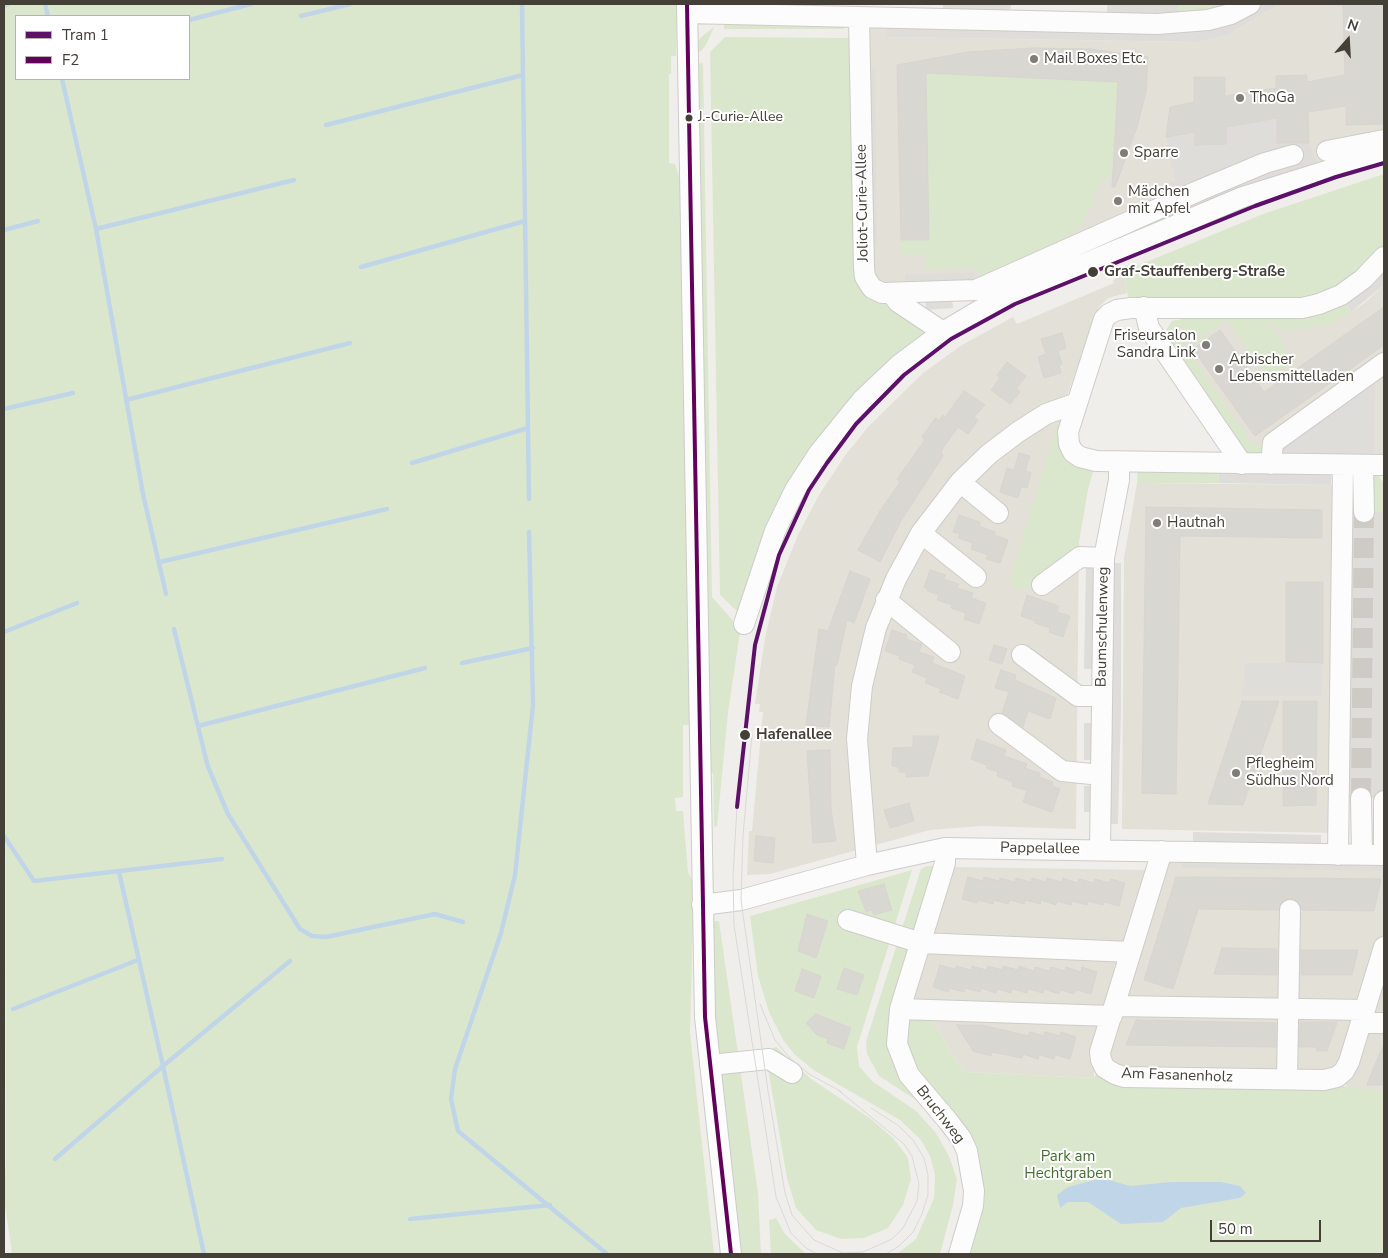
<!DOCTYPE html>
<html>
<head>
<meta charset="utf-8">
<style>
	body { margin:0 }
	#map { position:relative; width:1388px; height:1258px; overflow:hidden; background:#f0eeea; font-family:"Nunito Sans",sans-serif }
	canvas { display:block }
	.frame { position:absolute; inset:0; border:5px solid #444037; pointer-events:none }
	.legend { position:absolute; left:15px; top:15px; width:175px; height:65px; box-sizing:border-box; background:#fff; border:1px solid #b4b3af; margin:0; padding:6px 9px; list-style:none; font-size:15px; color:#444037 }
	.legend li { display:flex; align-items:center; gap:10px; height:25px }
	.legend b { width:25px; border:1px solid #b4b3af }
	.north { position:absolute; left:1323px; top:15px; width:50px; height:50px; -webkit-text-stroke:4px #fff; paint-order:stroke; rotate:19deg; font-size:14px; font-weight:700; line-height:20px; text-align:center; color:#444037 }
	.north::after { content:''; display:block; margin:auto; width:18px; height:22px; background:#444037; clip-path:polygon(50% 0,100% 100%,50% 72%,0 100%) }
	.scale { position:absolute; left:1210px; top:1220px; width:111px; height:22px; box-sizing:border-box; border:2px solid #444037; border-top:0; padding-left:6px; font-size:15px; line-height:18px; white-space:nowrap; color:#444037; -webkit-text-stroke:4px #fff; paint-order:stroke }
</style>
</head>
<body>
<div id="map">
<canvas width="1388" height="1258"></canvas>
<div class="frame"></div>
<ul class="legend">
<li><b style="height:6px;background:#5d106a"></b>Tram 1</li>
<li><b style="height:6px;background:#62005b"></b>F2</li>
</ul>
<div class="north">N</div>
<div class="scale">50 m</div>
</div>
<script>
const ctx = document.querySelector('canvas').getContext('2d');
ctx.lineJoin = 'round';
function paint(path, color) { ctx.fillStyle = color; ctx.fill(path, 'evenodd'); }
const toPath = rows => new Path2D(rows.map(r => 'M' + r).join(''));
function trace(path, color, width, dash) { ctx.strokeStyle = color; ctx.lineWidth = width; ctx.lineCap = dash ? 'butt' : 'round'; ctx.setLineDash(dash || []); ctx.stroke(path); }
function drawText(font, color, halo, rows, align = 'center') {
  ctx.font = font + ' "Nunito Sans",sans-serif'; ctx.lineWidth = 4; ctx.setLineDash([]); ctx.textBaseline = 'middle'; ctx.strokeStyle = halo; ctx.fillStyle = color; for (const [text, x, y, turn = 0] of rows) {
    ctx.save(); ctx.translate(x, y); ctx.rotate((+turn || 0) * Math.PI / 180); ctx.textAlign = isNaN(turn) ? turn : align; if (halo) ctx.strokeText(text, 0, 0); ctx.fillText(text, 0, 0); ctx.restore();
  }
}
paint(toPath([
	[1280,4,1384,4,1384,153,1114,251,1107,231,976,290,872,288,861,34,877,25,887,26,887,37,1198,42,1226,36],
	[1122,272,1127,293,1108,298,1099,307,1063,407,1069,444,1096,461,1088,489,1079,541,1076,829,982,826,930,830,770,874,747,875,749,831,752,831,763,712,759,712,760,704,755,704,765,638,777,587,798,535,819,495,844,457,868,427,923,373,962,345,1013,317,1017,324,1114,283,1113,281],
	[1384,285,1384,455,1247,453,1165,332,1172,321,1184,319,1266,318,1329,325,1363,304],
	[1137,483,1342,485,1338,833,1122,829,1124,558],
	[1162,851,1384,855,1384,1122,1348,1096,1344,1072,1105,1068],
	[954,867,1148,870,1095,1051,1094,1078,964,1072,930,1018,905,1017]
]), '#e3e0d8');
paint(toPath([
	[4,4,677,4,676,56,671,56,671,74,669,74,669,163,675,164,683,188,692,725,683,725,683,797,675,798,676,811,683,811,688,872,694,884,690,1033,714,1254,12,1254,4,1198,6,1160],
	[16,16,189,16,189,79,16,79],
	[1178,4,1250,4,1179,23],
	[724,24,843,25,844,29,724,29],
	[714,27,706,45,701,51,696,53,697,43,701,37],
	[725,37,850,38,875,298,931,329,834,426,740,614,720,595,710,52],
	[703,63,712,597,736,624,740,632,728,713,717,827,714,826,713,773,708,773,696,64],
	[927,73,1118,82,1113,173,1100,183,1092,208,1088,208,1087,210,1089,215,1075,232,1059,246,983,282,975,267,926,270,926,254,900,255,901,240,929,239],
	[1384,174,1384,257,1341,295,1351,312,1329,325,1304,329,1281,330,1268,320,1294,362,1269,378,1227,320,1191,346,1187,340,1190,337,1183,327,1175,332,1252,444,1273,443,1271,453,1247,453,1177,355,1165,332,1172,321,1184,319,1266,318,1267,308,1129,300,1122,272,1263,214],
	[1063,408,1069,444,1096,461,1088,489,1079,541,1080,557,1042,585,1025,589,1016,588,1009,582],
	[1138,463,1218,464,1219,483,1137,483],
	[1372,476,1379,476,1384,484,1384,512,1370,512],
	[927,866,932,866,936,872,893,1012,927,1107,879,1076,867,1054,866,1041,921,869],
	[912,870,857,1047,859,1066,872,1081,916,1111,936,1133,949,1156,957,1179,953,1205,940,1254,897,1254,916,1239,934,1198,935,1175,930,1156,921,1140,900,1120,815,1071,795,1055,783,1040,769,1012,758,976,750,916],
	[713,921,719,921,758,1193,761,1254,741,1254,716,1040,712,978],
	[905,1017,930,1018,964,1072,1094,1078,1098,1070,1102,1077,1121,1087,1325,1090,1343,1086,1384,1092,1384,1254,971,1254,981,1196,906,1046],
	[776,1047,810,1078,871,1119,894,1139,908,1158,911,1179,903,1205,888,1228,864,1238,841,1239,816,1230,796,1208,787,1178,765,1051],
	[776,1218,785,1234,806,1254,771,1254,769,1220]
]), '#dbe7cd');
paint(toPath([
	[943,4,1011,4,1010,14,943,13],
	[1107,4,1178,4,1179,14,1107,15],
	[1263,4,1280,4,1226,36,1198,42,887,37,887,26,1242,16],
	[875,69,877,245,867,246,865,70],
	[1277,118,1277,143,1309,143,1318,168,1158,223,1154,188,1175,181,1166,137,1195,132,1195,145,1226,144,1226,127],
	[1384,257,1384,285,1351,312,1341,295],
	[974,273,974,284,905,285,905,274],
	[952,299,953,308,926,310,925,300],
	[1375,369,1374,465,1331,465,1331,485,1219,483,1218,464,1279,464,1280,437],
	[1342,512,1384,512,1384,798,1339,798],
	[1086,563,1097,563,1096,669,1084,669],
	[1110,563,1121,563,1121,709,1118,824,1107,824],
	[1245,663,1323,663,1322,696,1242,696],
	[1084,723,1095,723,1095,760,1084,760],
	[1084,786,1094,786,1094,812,1084,812],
	[1193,832,1321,835,1321,846,1193,844],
	[1182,857,1384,860,1384,871,1182,868]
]), '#dfddda');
paint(toPath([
	[1102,1178,1130,1186,1170,1182,1221,1182,1240,1186,1246,1193,1240,1198,1181,1208,1163,1222,1121,1224,1088,1202,1068,1202,1060,1208,1057,1195,1068,1187]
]), '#c0d6e8');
trace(toPath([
	[45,4,48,16],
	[522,4,529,499],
	[4,6,8,4],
	[301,16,350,4],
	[189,20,251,4],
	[62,79,96,229,143,494,166,594],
	[326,125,523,75],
	[96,229,294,180],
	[4,230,38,221],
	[361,267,525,221],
	[126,400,350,343],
	[4,409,73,393],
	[412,463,528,428],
	[529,532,533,705,515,875,501,933,455,1069,451,1099,458,1131,607,1254],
	[160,562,387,509],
	[174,629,208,767,228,814,300,929,312,936,326,937,435,914,463,922],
	[4,632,77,603],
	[462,663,533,648],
	[198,726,425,668],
	[4,836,34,881,222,859],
	[13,1009,138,960],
	[55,1159,163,1066,119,872],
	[410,1219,550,1205],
	[204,1254,163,1066,290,961]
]), '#c0d6e8', 4.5);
const building = toPath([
	[1343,4,1384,4,1384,124,1346,125,1346,106,1308,112,1309,143,1277,143,1277,118,1226,127,1226,144,1195,145,1195,132,1166,137,1170,107,1194,102,1194,77,1225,77,1225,96,1276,88,1276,76,1307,75,1307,82,1345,75,1343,4],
	[1033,48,1091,49,1148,57,1146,92,1137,127,1115,187,1112,187,1118,82,926,73,929,240,901,240,897,65,968,52,1033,48],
	[1384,307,1384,345,1255,436,1193,349,1220,330,1264,392,1384,307],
	[1062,333,1066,348,1058,351,1062,364,1059,365,1061,373,1044,378,1038,357,1046,354,1041,339,1062,333],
	[1007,362,1026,376,1016,389,1020,392,1010,404,991,390,1000,378,997,375,1007,362],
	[964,391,985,405,974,417,978,420,968,434,958,427,941,451,943,456,901,521,880,562,858,550,880,511,900,482,897,479,925,440,922,437,935,418,939,421,943,415,945,417,964,391],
	[1019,453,1030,456,1025,471,1031,473,1027,488,1021,487,1018,498,1000,492,1007,468,1014,470,1019,453],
	[1146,507,1322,510,1322,538,1180,536,1176,794,1142,793,1146,507],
	[959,515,980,522,979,526,995,532,994,535,1008,540,1000,563,986,559,988,555,971,549,973,543,958,538,960,534,953,532,959,515],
	[930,570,946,575,944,579,959,584,957,588,973,593,971,598,986,603,979,624,964,619,966,613,951,608,952,605,937,600,939,595,927,591,928,589,924,587,930,570],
	[850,571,870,579,854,623,847,620,837,665,835,665,829,727,806,725,819,629,828,631,850,571],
	[1286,582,1323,582,1323,663,1286,662,1286,582],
	[1027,595,1059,606,1057,612,1070,616,1063,637,1049,632,1050,628,1035,623,1036,621,1021,616,1027,595],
	[892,630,907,635,906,639,922,644,919,652,934,657,932,663,965,676,958,699,939,692,941,689,925,683,927,678,912,672,915,665,899,659,900,656,885,651,892,630],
	[994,645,1007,649,1002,664,989,660,994,645],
	[1001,670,1016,675,1015,680,1056,698,1050,719,1028,711,1023,727,1002,713,1009,692,995,688,1001,670],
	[1242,701,1279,701,1243,805,1208,804,1242,701],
	[1283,701,1317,701,1316,805,1283,806,1283,701],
	[913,736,939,736,928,776,906,777,906,772,899,772,899,767,892,766,893,748,913,747,913,736],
	[977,739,1006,750,1004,756,1027,764,1025,768,1040,773,1039,777,1053,782,1052,786,1060,789,1052,812,1023,802,1027,791,1012,786,1013,782,997,776,998,772,986,768,987,765,971,759,977,739],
	[830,750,831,810,836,841,813,843,807,751,830,750],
	[909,803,914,821,890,828,884,810,909,803],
	[756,836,775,838,773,863,754,861,756,836],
	[968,877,983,881,984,877,999,881,1000,878,1015,882,1016,878,1031,882,1032,878,1046,882,1047,878,1062,882,1063,878,1078,883,1079,879,1094,883,1095,879,1109,883,1111,879,1125,883,1119,906,1104,902,1103,905,1088,901,1087,905,1072,901,1071,905,1057,901,1056,905,1041,900,1040,904,1025,900,1024,904,1010,900,1008,904,994,900,993,904,978,900,977,903,962,899,968,877],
	[1176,877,1193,877,1381,879,1374,911,1302,910,1296,900,1290,898,1280,904,1278,910,1198,909,1173,989,1144,980,1176,877],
	[884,884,892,910,874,915,872,910,866,912,858,891,884,884],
	[807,914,828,921,816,958,798,951,807,914],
	[1222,948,1277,949,1277,975,1214,974,1222,948],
	[1301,950,1358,950,1352,975,1301,975,1301,950],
	[940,965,955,969,956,966,971,970,972,966,986,970,988,966,1002,970,1003,966,1018,970,1019,966,1034,971,1035,967,1049,971,1051,967,1065,971,1066,967,1081,972,1082,967,1097,972,1091,994,1076,990,1074,994,1060,990,1059,994,1044,989,1043,993,1028,989,1027,993,1012,989,1011,993,997,989,996,993,981,988,980,992,965,988,964,992,950,988,948,992,933,987,940,965],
	[844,968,864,975,857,995,837,989,844,968],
	[802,969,821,976,814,998,795,991,802,969],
	[816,1014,851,1028,844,1049,827,1043,828,1039,817,1035,806,1023,816,1014],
	[1136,1020,1276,1023,1276,1047,1126,1045,1136,1020],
	[1300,1022,1337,1022,1327,1051,1317,1051,1316,1047,1299,1047,1300,1022],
	[957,1025,982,1025,1028,1036,1030,1032,1044,1036,1045,1032,1060,1036,1061,1032,1076,1037,1070,1059,1055,1055,1054,1059,1039,1055,1038,1059,1023,1054,1022,1058,992,1052,991,1056,973,1051,957,1025],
	[1384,1044,1384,1085,1367,1085,1373,1069,1384,1044]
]);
paint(building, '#d9d7d2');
trace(building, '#d8d5d0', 1);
trace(toPath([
	[1361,798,1364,512]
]), '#cecbc6', 20, [20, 10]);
const minor = toPath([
	[687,4,705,1017,731,1254],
	[687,13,1157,24,1208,20,1231,14,1250,4],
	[859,17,864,268,865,277,872,288,882,293,976,290,1198,191,1265,163,1293,155],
	[1327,151,1384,140],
	[1384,257,1363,279,1341,295,1319,304,1302,308,1131,308,1117,310,1109,314,1104,319,1068,432,1069,444,1073,452,1080,457,1096,461,1384,465],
	[892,294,898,302,943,332],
	[1144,307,1149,328,1242,464],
	[1271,464,1273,443,1384,363],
	[1363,465,1364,512],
	[960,482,998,513],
	[921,533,976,577],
	[1042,585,1080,557,1104,558],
	[886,600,950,652],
	[744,624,775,531,795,490,819,453,862,400,899,365,943,332,980,310,1027,288,1243,197,1384,153],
	[1022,655,1078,696,1102,696],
	[999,724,1062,771,1101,775],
	[1361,798,1362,855],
	[945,848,945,863,900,1009,897,1044,909,1075,948,1121,961,1138,967,1151,974,1191,973,1206,959,1254],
	[1100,850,1104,558,1119,480,1119,463],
	[1162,851,1100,1052,1101,1060,1105,1068,1115,1074,1124,1077,1324,1080,1337,1077,1344,1071,1349,1062,1384,947],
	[1338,855,1343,465],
	[1384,855,1384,801],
	[867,865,857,739,862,686,876,628,896,579,921,533,960,482,989,454,1018,432,1046,414,1077,403],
	[702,905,741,900,867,865,945,848,1384,855],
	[848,920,921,943,1131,952],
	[1115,1006,1365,1010],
	[900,1009,1112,1016],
	[1361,1023,1384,1023],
	[710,1065,769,1059,792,1073],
	[1287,1079,1290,910]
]);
trace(minor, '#cdccc8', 22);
trace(minor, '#fdfcfc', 20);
trace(toPath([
	[752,735,743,836,741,900,768,1091,785,1193,792,1215,814,1240,843,1253,863,1252,892,1239,903,1228,917,1201,919,1184,912,1156,903,1143,838,1090],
	[737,807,733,875,734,925,776,1197,791,1233,806,1248,817,1254],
	[760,1004,775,1040,789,1057,809,1074,842,1092],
	[871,1108,899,1126,913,1140,924,1158,928,1175,928,1195,922,1214,913,1232,899,1246,886,1254]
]), '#d9d9d8', 1);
trace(toPath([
	[687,4,705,1017,731,1254]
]), '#62005b', 4);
trace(toPath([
	[737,807,755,645,779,555,809,490,827,463,856,424,904,375,951,339,1015,304,1255,206,1336,177,1384,163]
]), '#5d106a', 4);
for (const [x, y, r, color] of [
	[1034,59,5,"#807d76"],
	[1240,98,5,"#807d76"],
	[689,118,4.5,"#444037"],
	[1124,153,5,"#807d76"],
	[1118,201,5,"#807d76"],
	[1093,272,6,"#444037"],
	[1206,345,5,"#807d76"],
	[1219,369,5,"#807d76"],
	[1157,523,5,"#807d76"],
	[745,735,6,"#444037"],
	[1236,773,5,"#807d76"]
]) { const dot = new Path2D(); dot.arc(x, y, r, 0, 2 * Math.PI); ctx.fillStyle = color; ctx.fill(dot); trace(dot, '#fff', 2); }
drawText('14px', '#444037', '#fff', [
	["J.-Curie-Allee",698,118]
], 'left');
drawText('15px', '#444037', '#fff', [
	["Mail Boxes Etc.",1044,59],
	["ThoGa",1250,98],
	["Sparre",1134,153],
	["Mädchen",1128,192],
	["mit Apfel",1128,209],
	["Friseursalon",1196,336,"right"],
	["Sandra Link",1196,353,"right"],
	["Arbischer",1229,360],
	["Lebensmittelladen",1229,377],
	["Hautnah",1167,523],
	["Pflegheim",1246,764],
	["Südhus Nord",1246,781]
], 'left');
drawText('15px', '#444037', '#fff', [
	["Joliot-Curie-Allee",863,203,-91],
	["Baumschulenweg",1103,627,-89],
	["Pappelallee",1040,849,1],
	["Am Fasanenholz",1177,1076,2],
	["Bruchweg",940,1115,52]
]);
drawText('bold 15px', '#444037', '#fff', [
	["Graf-Stauffenberg-Straße",1104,272],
	["Hafenallee",756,735]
], 'left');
drawText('15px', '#456f31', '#fff', [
	["Park am",1068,1157],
	["Hechtgraben",1068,1174]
]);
</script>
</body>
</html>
